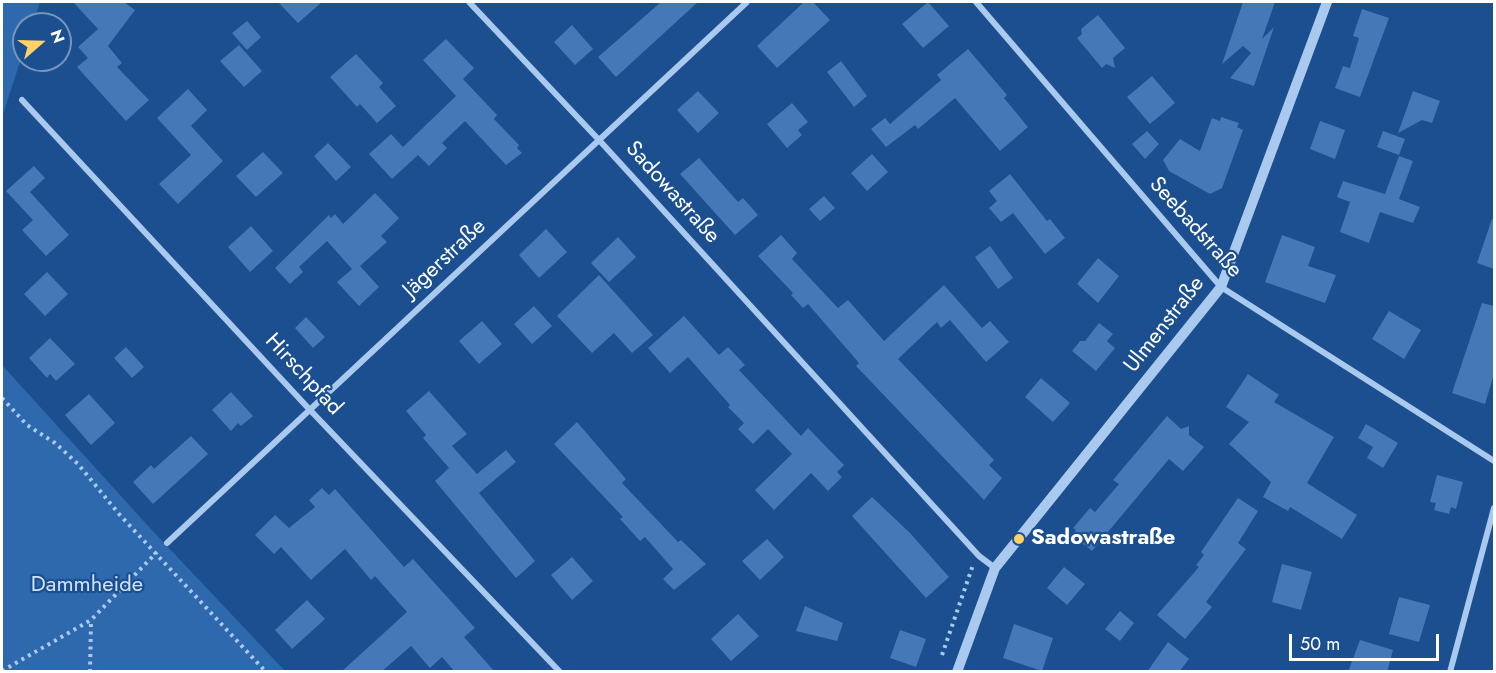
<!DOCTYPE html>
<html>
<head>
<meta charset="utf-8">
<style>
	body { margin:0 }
	#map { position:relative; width:1496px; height:673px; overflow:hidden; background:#1b4f8f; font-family:Jost,sans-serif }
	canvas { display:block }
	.frame { position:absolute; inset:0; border:3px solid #fff; pointer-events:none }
	.north { position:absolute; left:12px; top:12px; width:60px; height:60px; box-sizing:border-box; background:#1b4f8f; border:2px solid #7695bc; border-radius:50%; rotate:70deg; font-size:16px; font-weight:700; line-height:24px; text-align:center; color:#fff }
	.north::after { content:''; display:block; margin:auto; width:21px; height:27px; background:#ffd166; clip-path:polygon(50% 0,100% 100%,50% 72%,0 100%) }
	.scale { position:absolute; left:1289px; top:634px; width:150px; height:27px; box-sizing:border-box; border:3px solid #fff; border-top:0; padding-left:8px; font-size:18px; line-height:21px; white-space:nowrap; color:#fff; -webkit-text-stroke:4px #1b4f8f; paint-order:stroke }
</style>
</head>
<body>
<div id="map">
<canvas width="1496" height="673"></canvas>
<div class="frame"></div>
<div class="north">N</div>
<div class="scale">50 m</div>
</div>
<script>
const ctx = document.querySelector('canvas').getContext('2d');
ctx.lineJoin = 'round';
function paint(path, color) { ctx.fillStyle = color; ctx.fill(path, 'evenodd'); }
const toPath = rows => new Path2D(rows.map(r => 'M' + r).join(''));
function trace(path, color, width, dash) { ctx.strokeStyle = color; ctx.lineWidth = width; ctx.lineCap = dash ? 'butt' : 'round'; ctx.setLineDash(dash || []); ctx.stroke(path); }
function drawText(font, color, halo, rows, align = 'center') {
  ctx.font = font + ' Jost,sans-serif'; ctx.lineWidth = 4.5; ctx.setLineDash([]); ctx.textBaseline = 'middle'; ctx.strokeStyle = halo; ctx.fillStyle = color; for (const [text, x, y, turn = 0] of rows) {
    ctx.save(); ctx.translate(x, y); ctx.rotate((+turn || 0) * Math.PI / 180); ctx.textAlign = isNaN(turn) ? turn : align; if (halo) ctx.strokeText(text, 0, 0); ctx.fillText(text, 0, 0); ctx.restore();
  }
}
paint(toPath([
	[2,2,40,2,33,24,24,24,24,50,2,117],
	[2,365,150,528,285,671,2,671]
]), '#2e69ad');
paint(toPath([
	[73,2,124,2,135,10,108,46,122,63,117,67,149,100,126,121,77,67,88,58,78,47,98,29],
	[278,2,322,2,298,23],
	[661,2,698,2,616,77,598,57],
	[804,2,813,2,830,20,777,68,757,46],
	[928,2,949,26,923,48,902,24],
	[1243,2,1275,2,1262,39,1274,27,1254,86,1230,78,1251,53,1243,46,1222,64],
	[1362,9,1389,18,1360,97,1335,88,1343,66,1350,68,1359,38,1353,36],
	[1098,15,1125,48,1113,58,1115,68,1106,64,1102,68,1077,38,1082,34,1081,29],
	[247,21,261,37,247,50,232,33],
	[572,25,593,49,575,65,554,42],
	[446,39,474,68,463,79,497,115,494,119,519,145,517,148,522,153,506,165,465,121,442,143,447,148,429,166,418,155,392,179,369,154,391,134,403,147,456,96,423,60],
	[239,45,262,71,244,87,220,61],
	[968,49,1007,95,1004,98,1028,127,1000,151,955,98,918,129,915,125,886,147,871,129,885,118,890,124,941,80,937,75],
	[356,54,383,83,379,87,396,106,377,123,360,104,357,107,330,77],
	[841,61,867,96,854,107,827,72],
	[1152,76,1175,103,1150,124,1127,97],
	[188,89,207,110,191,126,223,161,178,204,159,184,191,155,157,118],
	[698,91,719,113,698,133,677,110],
	[1413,91,1440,101,1432,123,1422,120,1398,133],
	[792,103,808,122,798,130,802,135,787,148,767,124],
	[1221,117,1239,123,1237,127,1243,130,1222,188,1210,194,1169,171,1163,160,1180,139,1200,151,1212,118,1220,121],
	[1320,121,1345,130,1335,159,1310,149],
	[1147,131,1159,144,1145,159,1132,144],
	[1383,131,1405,139,1399,155,1377,147],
	[328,143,351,167,336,181,314,156],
	[263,152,283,173,256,197,236,176],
	[872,154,888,172,867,191,851,173],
	[1399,156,1413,161,1399,199,1420,207,1413,223,1380,212,1369,243,1340,232,1350,202,1337,197,1343,181,1385,194],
	[699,158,738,202,743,198,758,215,735,235,680,174],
	[34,166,45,178,30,192,69,235,46,256,22,230,33,220,6,191],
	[1010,174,1047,221,1050,219,1065,238,1045,254,1013,213,1001,222,989,208,997,201,989,191],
	[375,193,399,218,381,236,387,242,360,266,379,287,359,306,337,282,352,269,327,241,299,267,303,272,290,284,275,268,329,215,331,218,335,214,343,224],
	[824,196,835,208,820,221,809,209],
	[1492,219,1494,220,1494,269,1477,263],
	[251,226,273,251,250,272,228,247],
	[546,229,567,252,539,278,519,255],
	[781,235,797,253,792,259,838,308,848,300,884,341,944,285,982,328,990,321,1009,342,986,362,950,320,941,328,937,322,898,359,994,460,989,465,1002,478,984,500,856,366,859,363,808,304,803,308,791,295,793,293,758,256],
	[1282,235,1315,247,1308,266,1336,275,1325,303,1265,282],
	[618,237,636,257,609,282,591,263],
	[990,246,1013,278,998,289,975,257],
	[1098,258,1119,276,1098,303,1077,284],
	[47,272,68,294,45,316,24,294],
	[599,275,653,335,632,353,614,333,592,353,557,316],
	[1482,303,1494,306,1494,374,1485,404,1452,393],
	[534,306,552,326,532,344,514,324],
	[1389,311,1421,330,1404,359,1372,339],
	[684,316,719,355,728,347,745,365,739,370,801,436,808,428,844,465,837,472,842,477,828,491,811,473,774,510,755,490,792,454,768,429,753,444,738,429,744,423,728,407,730,405,688,357,670,373,648,348],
	[306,317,325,337,313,348,295,328],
	[482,321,502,344,479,364,459,341],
	[1099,323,1113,334,1107,341,1115,348,1096,371,1072,351,1080,341,1085,341],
	[50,338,75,364,56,381,50,374,47,378,29,358],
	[126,347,144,367,132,378,114,358],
	[1248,374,1279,395,1274,402,1334,437,1307,483,1357,515,1342,539,1290,507,1288,511,1263,497,1271,482,1229,444,1249,422,1226,407],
	[1041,378,1070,403,1053,422,1025,397],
	[429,391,467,434,452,446,477,474,506,450,516,462,479,493,535,561,516,578,435,481,449,468,423,438,426,435,406,411],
	[231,392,253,416,241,426,238,423,231,431,212,410],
	[89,394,115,423,91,445,65,415],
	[1167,416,1181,429,1189,426,1189,435,1204,447,1183,471,1169,459,1092,551,1072,535,1076,530,1073,528,1090,508,1095,512,1119,484,1113,480],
	[577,422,626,479,622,483,678,542,681,540,706,564,674,590,663,579,673,569,645,537,640,541,620,519,623,517,554,444],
	[1366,424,1398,443,1383,468,1367,458,1373,447,1358,438],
	[191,436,208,454,153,504,133,482,151,465,154,469],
	[1437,475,1463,482,1456,509,1451,507,1449,514,1434,510,1436,503,1430,502],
	[322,488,329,495,335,489,404,567,413,559,475,628,464,637,495,672,455,672,442,657,430,668,411,646,381,672,341,672,407,612,375,576,371,580,345,549,311,580,281,547,274,554,255,535,275,515,289,528,315,507,309,500],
	[872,497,910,533,949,577,926,598,852,516],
	[1238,498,1258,511,1238,543,1246,549,1206,602,1212,607,1185,639,1157,615,1199,567,1196,565,1204,555,1201,552],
	[767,539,784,557,760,580,742,561],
	[572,557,593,581,572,600,551,575],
	[1282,564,1312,572,1301,610,1272,602],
	[1064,567,1085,584,1067,605,1047,588],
	[1399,597,1430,605,1419,642,1389,634],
	[307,600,325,619,292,649,275,630],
	[805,606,843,623,837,641,796,631],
	[1120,611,1134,623,1120,641,1105,629],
	[738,614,759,636,731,661,711,639],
	[1014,624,1053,638,1042,671,1003,658],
	[900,630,926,639,916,667,890,658],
	[1360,640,1393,650,1387,672,1348,672],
	[1168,642,1189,659,1179,672,1147,672]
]), '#4478b7');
trace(toPath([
	[2,398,27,425,55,443,78,464,119,514,266,672],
	[942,655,973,565],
	[2,671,91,620,157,552],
	[90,672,91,621]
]), '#a9c9ee', 4, [3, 4.5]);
trace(toPath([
	[469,2,599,140,979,556,995,568],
	[976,2,1221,287,1494,461],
	[22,100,310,410,560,672],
	[167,543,747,2],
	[1450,672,1494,508]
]), '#a9c9ee', 6);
trace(toPath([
	[957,672,995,568,1221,287,1327,2]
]), '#a9c9ee', 10);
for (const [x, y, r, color] of [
	[1019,539,6,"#ffd166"]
]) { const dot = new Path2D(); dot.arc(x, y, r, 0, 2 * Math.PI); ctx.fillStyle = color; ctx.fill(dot); trace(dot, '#1b4f8f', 2); }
drawText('22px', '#fff', '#1b4f8f', [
	["Sadowastraße",672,193,48],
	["Seebadstraße",1195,228,48],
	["Jägerstraße",445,259,-43],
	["Ulmenstraße",1165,325,-52],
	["Hirschpfad",303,375,47]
]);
drawText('bold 22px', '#fff', '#1b4f8f', [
	["Sadowastraße",1031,539]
], 'left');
drawText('22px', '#cfe3fa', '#1b4f8f', [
	["Dammheide",87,586]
]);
</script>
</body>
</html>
